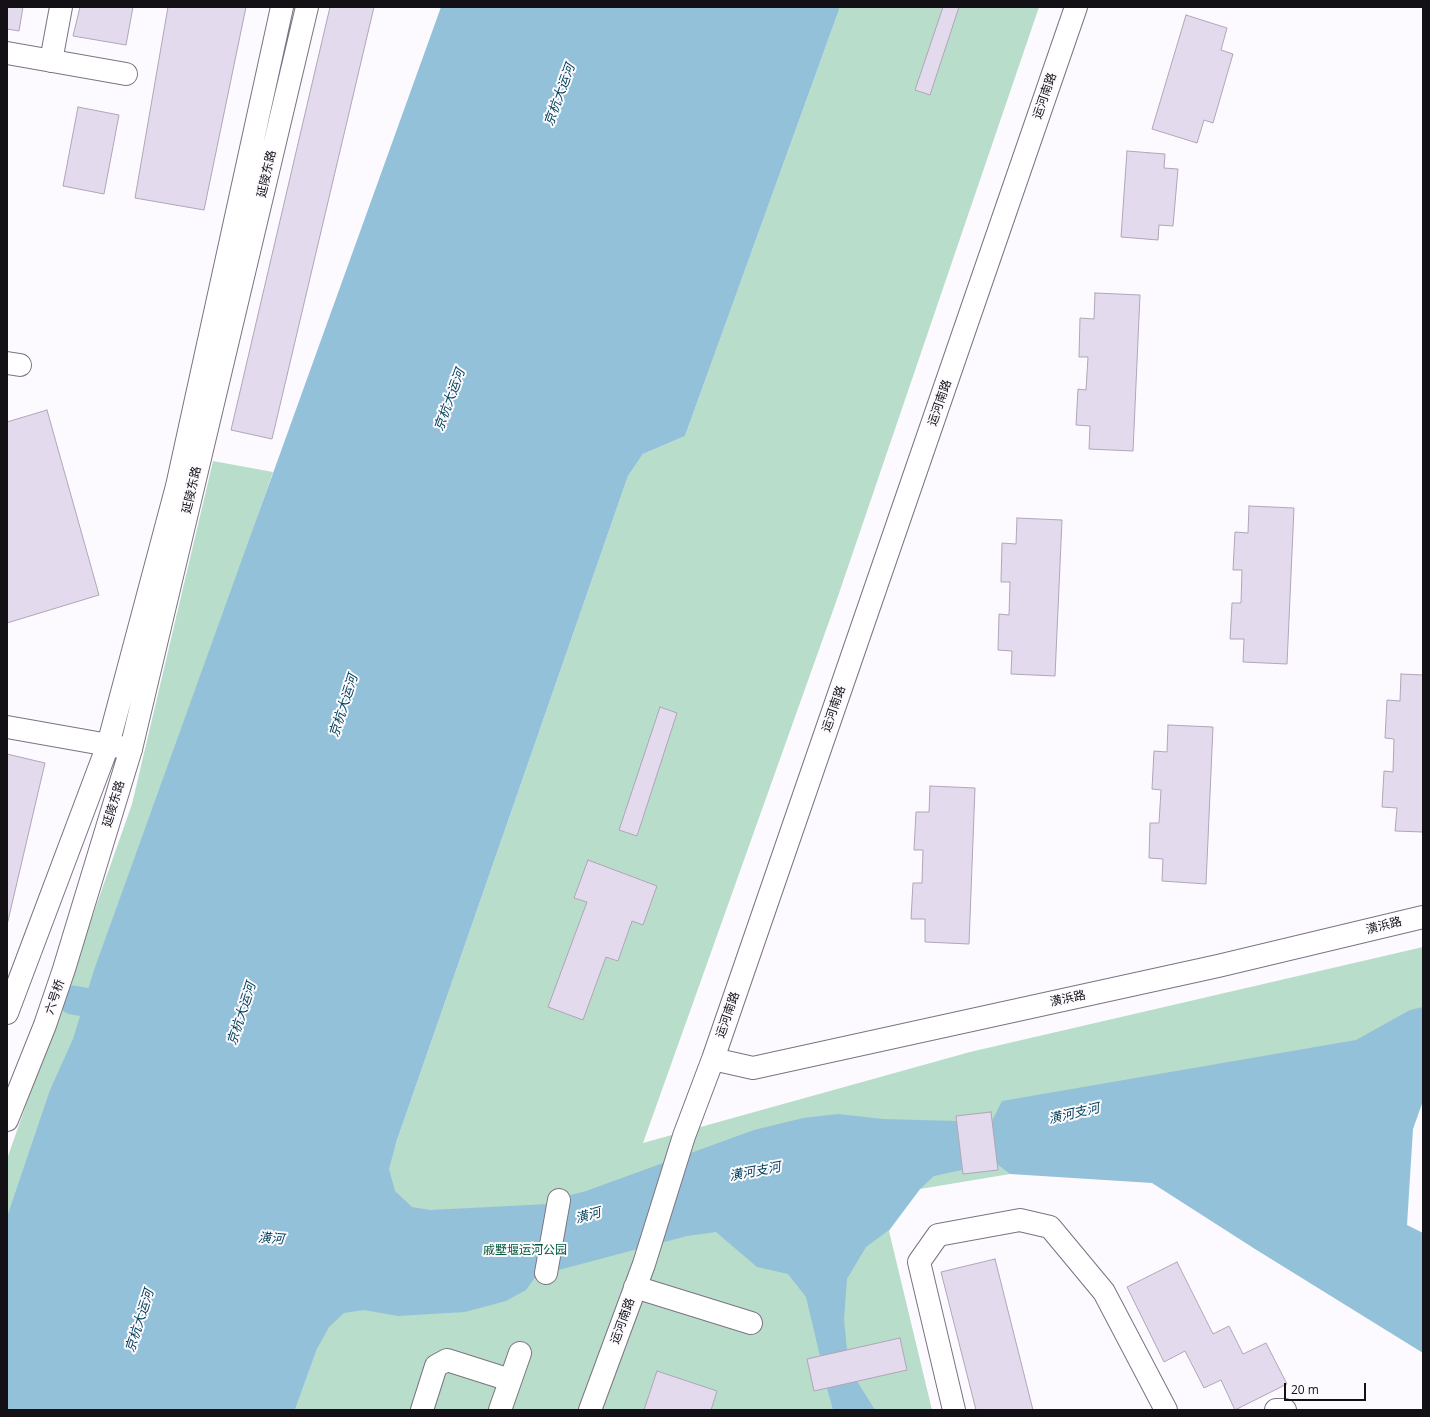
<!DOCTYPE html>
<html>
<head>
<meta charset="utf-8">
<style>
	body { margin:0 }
	#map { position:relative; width:1430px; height:1417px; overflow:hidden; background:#fcfafe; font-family:"Open Sans",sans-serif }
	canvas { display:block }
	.frame { position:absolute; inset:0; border:8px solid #131016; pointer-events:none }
	.scale { position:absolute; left:1284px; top:1383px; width:82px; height:18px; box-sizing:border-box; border:2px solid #131016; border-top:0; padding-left:5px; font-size:12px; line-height:14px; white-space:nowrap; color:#131016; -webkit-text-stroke:3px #fcfafe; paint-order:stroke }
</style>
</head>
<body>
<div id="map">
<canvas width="1430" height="1417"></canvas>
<div class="frame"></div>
<div class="scale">20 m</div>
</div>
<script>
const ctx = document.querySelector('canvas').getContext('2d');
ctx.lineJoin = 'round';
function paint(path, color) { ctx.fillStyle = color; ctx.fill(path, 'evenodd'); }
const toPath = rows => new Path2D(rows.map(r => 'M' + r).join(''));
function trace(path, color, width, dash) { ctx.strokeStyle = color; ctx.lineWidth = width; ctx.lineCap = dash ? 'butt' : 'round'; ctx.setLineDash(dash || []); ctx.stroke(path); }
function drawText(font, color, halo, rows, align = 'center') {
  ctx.font = font + ' "Open Sans","Noto Sans SC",sans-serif'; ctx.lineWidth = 4; ctx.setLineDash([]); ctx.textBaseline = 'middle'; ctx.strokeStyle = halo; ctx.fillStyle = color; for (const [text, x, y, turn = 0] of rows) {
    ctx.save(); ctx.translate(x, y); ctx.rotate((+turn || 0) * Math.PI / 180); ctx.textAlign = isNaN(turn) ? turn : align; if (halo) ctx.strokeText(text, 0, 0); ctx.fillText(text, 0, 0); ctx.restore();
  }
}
paint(toPath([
	[840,7,1039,7,836,602,643,1143,970,1052,1423,947,1423,1080,1010,1174,920,1189,889,1231,932,1410,295,1410,317,1349,396,1143,628,476,643,454,685,436],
	[213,461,273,472,7,1248,7,1159,132,804]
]), '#b8ddca');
paint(toPath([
	[441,7,840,7,685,436,643,454,628,476,396,1143,389,1169,395,1191,412,1207,430,1210,549,1204,567,1196,586,1191,754,1130,803,1118,838,1114,883,1119,957,1121,962,1170,934,1176,920,1189,889,1230,866,1247,847,1279,844,1319,847,1350,820,1356,806,1297,788,1274,757,1267,716,1232,687,1236,536,1276,526,1290,506,1301,465,1312,398,1316,364,1310,344,1313,329,1327,317,1349,295,1410,7,1410,7,1217,50,1090,73,1039,94,970],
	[1423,1007,1423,1101,1413,1129,1407,1225,1423,1233,1423,1353,1255,1249,1152,1183,1010,1174,997,1164,992,1121,1002,1101,1356,1040,1410,1010],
	[857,1381,875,1410,833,1410,827,1388]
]), '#93c1d9');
trace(toPath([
	[73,1000,84,1002]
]), '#93c1d9', 29);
const building = toPath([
	[7,7,23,7,19,31,7,29,7,7],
	[80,7,133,7,126,45,73,36,80,7],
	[168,7,246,7,204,210,135,198,168,7],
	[330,7,374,7,272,439,231,430,330,7],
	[943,7,959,7,930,95,915,90,943,7],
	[1186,15,1227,28,1221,50,1233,54,1213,123,1204,120,1197,143,1152,129,1186,15],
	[78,107,119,115,104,194,63,186,78,107],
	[1127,151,1165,154,1164,168,1178,169,1173,226,1159,225,1158,240,1121,237,1127,151],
	[1095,293,1140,295,1133,451,1089,449,1090,426,1076,425,1078,389,1086,390,1088,357,1079,357,1080,318,1094,319,1095,293],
	[47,410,99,595,7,623,7,422,47,410],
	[1249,506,1294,508,1287,664,1243,662,1244,639,1230,639,1232,603,1241,603,1242,570,1233,570,1235,532,1248,533,1249,506],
	[1017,518,1062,520,1055,676,1011,674,1012,651,998,650,999,614,1009,615,1010,582,1001,582,1002,543,1016,544,1017,518],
	[1401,674,1423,675,1423,832,1395,831,1397,808,1382,807,1384,771,1393,772,1394,739,1385,738,1387,700,1400,701,1401,674],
	[660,707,677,713,637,836,619,830,660,707],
	[1168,725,1213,727,1206,884,1162,881,1163,859,1149,858,1150,823,1159,823,1161,790,1152,789,1154,751,1167,752,1168,725],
	[7,754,45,763,7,925,7,754],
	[930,786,975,788,969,944,925,942,925,919,911,919,913,883,922,883,923,850,914,850,916,812,929,812,930,786],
	[588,860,657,886,643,925,632,921,618,961,606,957,583,1020,548,1007,587,902,574,898,588,860],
	[991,1112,998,1170,963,1174,956,1116,991,1112],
	[995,1259,1033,1410,976,1410,941,1272,995,1259],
	[1177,1262,1213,1334,1229,1326,1243,1354,1266,1343,1287,1384,1235,1410,1221,1380,1204,1388,1185,1351,1164,1362,1127,1287,1177,1262],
	[900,1338,907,1370,814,1391,807,1359,900,1338],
	[657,1371,717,1391,711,1410,644,1410,657,1371]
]);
paint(building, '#e3daed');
trace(building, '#afa6b8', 1);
const minor = toPath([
	[7,53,126,74],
	[51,61,61,7],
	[7,363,20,365],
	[7,727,131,749],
	[713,1059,753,1068,1218,966,1423,917],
	[546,1273,559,1200],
	[635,1287,751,1323],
	[422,1410,436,1366,447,1360,510,1380],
	[500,1410,520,1353],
	[590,1410,644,1264,684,1136,713,1059,1076,7],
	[954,1410,919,1262,938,1235,1020,1220,1050,1227,1104,1292,1166,1410],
	[1276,1410,1285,1410]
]);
const major = toPath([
	[7,1013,108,745,177,486,282,7],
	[7,1120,45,1025,64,969,131,749,307,7]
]);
trace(minor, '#7b7384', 24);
trace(major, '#7b7384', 24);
trace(minor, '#fff', 22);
trace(major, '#fff', 22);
drawText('12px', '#131016', '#fcfafe', [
	["运河南路",1045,96,-71],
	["延陵东路",267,174,-77],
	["运河南路",940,403,-71],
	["延陵东路",192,490,-77],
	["运河南路",834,709,-71],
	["延陵东路",114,804,-73],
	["潢浜路",1384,926,-14],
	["六号桥",55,997,-71],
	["潢浜路",1068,999,-12],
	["运河南路",728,1015,-71],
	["运河南路",623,1321,-70]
]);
drawText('12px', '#035a3c', '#fcfafe', [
	["戚墅堰运河公园",525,1251]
]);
drawText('italic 13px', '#01425a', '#fcfafe', [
	["京杭大运河",560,95,-70],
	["京杭大运河",450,400,-70],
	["京杭大运河",344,706,-72],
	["京杭大运河",242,1014,-72],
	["潢河支河",1074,1114,-13],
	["潢河支河",755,1172,-11],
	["潢河",588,1216,-15],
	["潢河",271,1239,4],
	["京杭大运河",140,1321,-72]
]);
</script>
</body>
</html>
